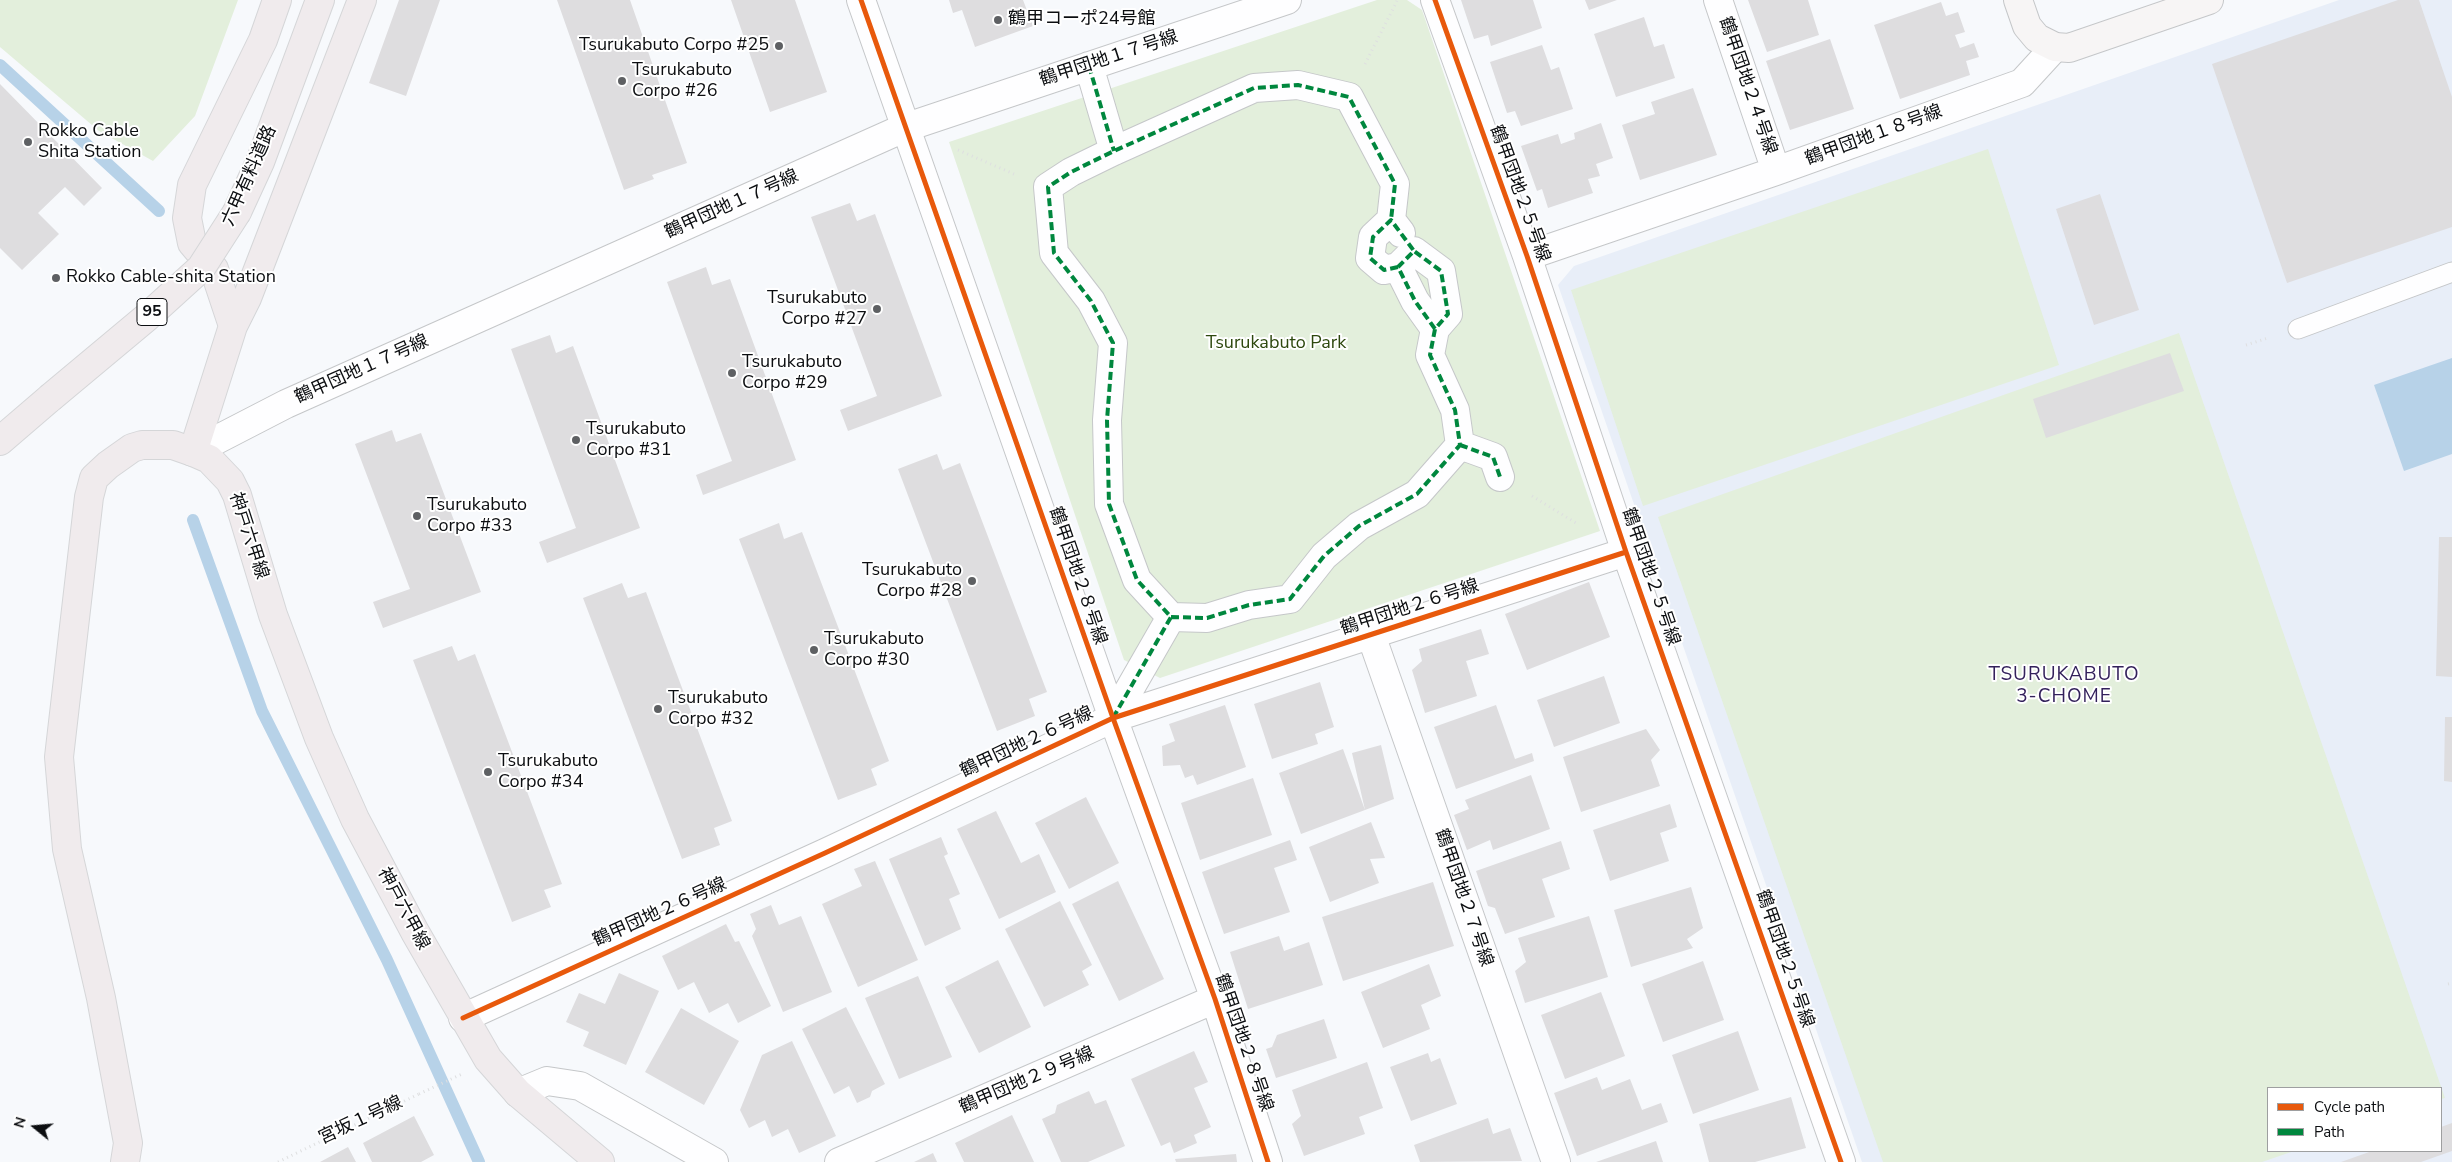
<!DOCTYPE html>
<html>
<head>
<meta charset="utf-8">
<style>
	body { margin:0 }
	#map { position:relative; width:2452px; height:1162px; overflow:hidden; background:#f7f9fc; font-family:"Nunito Sans",sans-serif }
	canvas { display:block }
	.legend { position:absolute; left:2267px; top:1087px; width:175px; height:65px; box-sizing:border-box; background:#fff; border:1px solid #9e9fa0; margin:0; padding:6px 9px; list-style:none; font-size:15px; color:#0c0e11 }
	.legend li { display:flex; align-items:center; gap:10px; height:25px }
	.legend b { width:25px; border:1px solid #9e9fa0 }
	.north { position:absolute; left:10px; top:1102px; width:50px; height:50px; -webkit-text-stroke:4px #fff; paint-order:stroke; rotate:287deg; font-size:14px; font-weight:700; line-height:20px; text-align:center; color:#0c0e11 }
	.north::after { content:''; display:block; margin:auto; width:18px; height:22px; background:#0c0e11; clip-path:polygon(50% 0,100% 100%,50% 72%,0 100%) }
</style>
</head>
<body>
<div id="map">
<canvas width="2452" height="1162"></canvas>
<ul class="legend">
<li><b style="height:6px;background:#e8590c"></b>Cycle path</li>
<li><b style="height:6px;background:#00873e"></b>Path</li>
</ul>
<div class="north">N</div>
</div>
<script>
const ctx = document.querySelector('canvas').getContext('2d');
ctx.lineJoin = 'round';
function paint(path, color) { ctx.fillStyle = color; ctx.fill(path, 'evenodd'); }
const toPath = rows => new Path2D(rows.map(r => 'M' + r).join(''));
function trace(path, color, width, dash) { ctx.strokeStyle = color; ctx.lineWidth = width; ctx.lineCap = dash ? 'butt' : 'round'; ctx.setLineDash(dash || []); ctx.stroke(path); }
function drawText(font, color, halo, rows, align = 'center') {
  ctx.font = font + ' "Nunito Sans","Noto Sans JP",sans-serif'; ctx.lineWidth = 4; ctx.setLineDash([]); ctx.textBaseline = 'middle'; ctx.strokeStyle = halo; ctx.fillStyle = color; for (const [text, x, y, turn = 0] of rows) {
    ctx.save(); ctx.translate(x, y); ctx.rotate((+turn || 0) * Math.PI / 180); ctx.textAlign = isNaN(turn) ? turn : align; if (halo) ctx.strokeText(text, 0, 0); ctx.fillText(text, 0, 0); ctx.restore();
  }
}
paint(toPath([
	[2339,0,2452,0,2452,1162,1862,1162,1558,285,1574,266],
	[2268,1088,2441,1088,2441,1151,2268,1151]
]), '#e8eef8');
paint(toPath([
	[0,0,238,0,195,116,153,161,99,131,0,47],
	[1377,0,1407,0,1422,10,1600,531,1160,678,1124,660,949,142],
	[1988,149,2059,365,1643,506,1571,290],
	[2179,333,2445,1098,2441,1099,2441,1088,2268,1088,2268,1151,2294,1151,2262,1162,1883,1162,1658,517]
]), '#e3efdc');
paint(toPath([
	[2452,358,2452,454,2404,471,2374,385]
]), '#b7d2e8');
trace(toPath([
	[0,65,159,211],
	[193,520,262,711,387,960,479,1162]
]), '#b7d2e8', 12);
paint(toPath([
	[399,0,440,0,406,96,369,83],
	[557,0,630,0,687,163,652,175,654,179,624,190],
	[731,0,795,0,827,92,770,112],
	[949,0,1023,0,1033,26,975,47,962,10,953,13],
	[1461,0,1533,0,1542,28,1491,46,1488,35,1474,39],
	[1585,0,1617,0,1589,10],
	[1748,0,1808,0,1819,35,1767,52],
	[2398,0,2419,0,2452,97,2452,227,2287,283,2212,64],
	[1941,2,1946,16,1958,12,1965,32,1955,35,1960,48,1974,43,1979,57,1966,61,1970,75,1900,99,1874,25],
	[1644,17,1654,47,1664,44,1675,78,1616,97,1594,34],
	[1830,39,1854,109,1790,130,1766,61],
	[1542,45,1551,70,1559,67,1573,109,1521,126,1515,111,1507,113,1490,62],
	[0,84,102,188,84,206,65,187,38,213,59,234,22,270,0,248],
	[1693,88,1717,155,1640,180,1622,125,1655,114,1651,102],
	[1601,123,1613,158,1596,164,1600,176,1588,179,1593,193,1548,208,1542,189,1537,191,1521,146,1558,134,1561,144,1575,139,1574,133],
	[2100,194,2139,310,2094,325,2056,209],
	[850,203,857,221,875,214,942,396,848,431,840,410,877,396,811,217],
	[706,267,712,285,730,279,796,460,703,495,696,475,732,461,667,282],
	[550,335,556,353,573,346,640,528,547,563,539,542,576,528,511,349],
	[2170,353,2184,391,2046,438,2033,399],
	[392,430,396,442,421,433,481,592,383,628,373,602,410,589,355,444],
	[937,454,943,470,960,463,1047,692,1029,699,1035,716,997,731,898,469],
	[779,523,784,539,802,532,889,761,871,769,877,785,838,800,739,539],
	[2439,537,2452,537,2452,677,2436,676],
	[1589,582,1610,637,1527,670,1505,614],
	[622,583,628,598,646,592,732,821,714,828,720,845,682,859,583,598],
	[1481,629,1489,654,1466,661,1477,696,1425,713,1412,670,1422,661,1419,649],
	[452,646,458,661,475,654,562,884,544,890,551,907,512,922,413,660],
	[1604,676,1620,723,1554,747,1537,700],
	[1320,682,1334,727,1315,734,1318,744,1272,759,1254,704],
	[1225,705,1246,767,1197,785,1193,775,1185,778,1180,765,1163,766,1162,746,1175,741,1169,724],
	[1496,705,1515,759,1532,753,1534,761,1456,789,1434,727],
	[2445,717,2452,717,2452,782,2444,781],
	[1646,729,1660,750,1651,760,1660,786,1581,812,1563,757],
	[1381,745,1394,799,1365,810,1301,834,1279,773,1343,749,1365,810,1352,753],
	[1531,775,1550,829,1493,850,1490,840,1467,850,1454,815,1469,809,1465,800],
	[1253,778,1272,835,1200,860,1181,803],
	[1086,797,1119,863,1069,889,1035,823],
	[1670,804,1677,827,1660,833,1669,861,1610,881,1593,830],
	[996,811,1021,863,1039,854,1056,892,999,919,957,829],
	[1371,822,1385,858,1370,859,1379,883,1330,902,1309,847],
	[941,837,948,854,944,856,960,894,949,899,961,929,925,946,889,859],
	[1290,840,1297,860,1274,868,1290,912,1224,934,1202,872],
	[1561,841,1570,869,1542,879,1555,917,1505,934,1495,908,1488,906,1476,871],
	[875,861,918,960,858,987,822,904,862,886,854,869],
	[1118,881,1164,979,1119,1001,1072,904],
	[1433,882,1454,946,1343,981,1322,917],
	[1691,887,1703,928,1687,939,1693,948,1631,967,1614,910],
	[1060,901,1092,965,1082,971,1089,985,1044,1007,1005,929],
	[771,905,779,925,801,916,832,992,783,1012,752,936,756,929,750,914],
	[1589,916,1608,977,1525,1003,1515,971,1526,962,1518,938],
	[726,924,735,942,739,941,771,1006,738,1023,728,1003,709,1013,694,982,678,990,662,956],
	[1279,936,1284,951,1309,942,1323,985,1248,1009,1230,952],
	[998,960,1031,1027,979,1053,945,987],
	[1703,961,1724,1020,1663,1042,1642,984],
	[1429,964,1441,996,1421,1005,1430,1029,1383,1048,1361,992],
	[619,973,659,991,626,1065,583,1046,589,1032,566,1022,579,993,605,1004],
	[918,976,952,1057,899,1079,865,998],
	[1601,992,1625,1056,1565,1079,1541,1015],
	[846,1007,885,1084,872,1091,870,1097,857,1103,849,1086,834,1094,802,1029],
	[681,1008,739,1041,704,1105,645,1072],
	[1324,1019,1337,1058,1276,1078,1266,1049,1272,1047,1277,1035],
	[1738,1031,1759,1090,1693,1114,1672,1055],
	[792,1041,836,1136,799,1153,788,1129,772,1137,765,1120,749,1128,740,1110,762,1055],
	[1194,1051,1208,1082,1194,1088,1211,1127,1194,1135,1197,1143,1174,1153,1170,1142,1161,1146,1131,1079],
	[1428,1053,1431,1062,1440,1058,1457,1104,1411,1121,1390,1067],
	[1367,1062,1383,1108,1359,1117,1365,1134,1304,1156,1292,1124,1301,1116,1292,1090],
	[1597,1077,1602,1090,1630,1079,1642,1110,1661,1103,1668,1122,1577,1156,1554,1093],
	[1089,1091,1095,1104,1106,1100,1125,1146,1088,1162,1061,1162,1042,1119,1055,1113,1057,1105],
	[1791,1097,1806,1148,1755,1162,1709,1162,1699,1124],
	[1012,1115,1034,1162,964,1162,955,1143],
	[414,1116,434,1155,421,1162,372,1162,363,1143],
	[1488,1118,1493,1134,1510,1128,1522,1161,1420,1162,1414,1145],
	[2452,1123,2452,1151,2421,1162,2341,1162,2372,1151,2441,1151,2441,1127],
	[1656,1141,1663,1162,1596,1162],
	[348,1147,356,1162,320,1162],
	[933,1153,937,1162,914,1162],
	[1236,1154,1237,1162,1176,1162,1175,1159]
]), '#dedddf');
const lane = toPath([
	[2298,329,2452,272]
]);
const street = toPath([
	[861,0,1113,718,1215,999,1268,1162],
	[1435,0,1527,256,1626,552,1841,1162],
	[1718,0,1776,171],
	[1089,66,1114,151],
	[1527,256,1776,171,2022,83,2055,47],
	[1398,267,1384,270,1370,258,1373,237,1391,220,1401,233],
	[1460,445,1493,457,1500,477],
	[193,452,286,404,904,128,1287,0],
	[1171,617,1207,618,1249,605,1290,599,1324,556,1359,526,1417,494,1460,445,1455,410,1430,355,1435,329,1448,314,1441,271,1414,251,1398,267,1415,301,1435,329],
	[1371,635,1556,1162],
	[1113,718,1171,617,1137,580,1109,504,1107,420,1113,343,1091,301,1054,253,1048,187,1071,172,1114,151,1254,88,1298,85,1349,97,1395,184,1391,220],
	[463,1018,825,853,1113,718,1626,552],
	[518,1093,547,1081,580,1086,714,1162],
	[839,1162,1215,999]
]);
const secondary = toPath([
	[2018,0,2027,26,2037,38,2055,47,2069,48,2209,0]
]);
const primary = toPath([
	[237,212,260,162,320,0],
	[233,326,214,269,192,243,187,218,192,185,263,40,277,0],
	[0,441,50,398],
	[193,452,233,326,247,298,362,0],
	[125,1162,128,1143,101,998,67,849,59,757,89,497,94,478,108,465,132,448,142,445,173,445,193,452,209,459,230,481,237,495,273,615,319,738,355,819,415,932,488,1059,518,1093,600,1162]
]);
trace(lane, '#c5c7c9', 21);
trace(street, '#c5c7c9', 30);
trace(secondary, '#c5c7c9', 30);
trace(primary, '#d5d6d8', 30);
trace(toPath([
	[1365,64,1397,1],
	[958,150,1014,174],
	[2246,345,2268,338],
	[1532,496,1576,523],
	[2448,984,2452,983],
	[278,1162,419,1094]
]), '#dedfe0', 3, [1, 4]);
trace(lane, '#fefeff', 19);
trace(street, '#fefeff', 28);
trace(secondary, '#f7f5f5', 28);
trace(primary, '#f0ebed', 28);
const primaryBridge = toPath([
	[50,398,147,317,201,268,237,212]
]);
trace(primaryBridge, '#d5d6d8', 30, []);
trace(toPath([
	[419,1094,462,1074]
]), '#dedfe0', 3, [1, 4]);
trace(primaryBridge, '#f0ebed', 28);
trace(toPath([
	[1089,66,1114,151],
	[1398,267,1384,270,1370,258,1373,237,1391,220,1414,251],
	[1460,445,1493,457,1500,477],
	[1171,617,1207,618,1249,605,1290,599,1324,556,1359,526,1417,494,1460,445,1455,410,1430,355,1435,329,1448,314,1441,271,1414,251,1398,267,1415,301,1435,329],
	[1113,718,1171,617,1137,580,1109,504,1107,420,1113,343,1091,301,1054,253,1048,187,1071,172,1114,151,1254,88,1298,85,1349,97,1395,184,1391,220]
]), '#00873e', 4, [8, 4]);
trace(toPath([
	[861,0,1113,718,1215,999,1268,1162],
	[1435,0,1527,256,1626,552,1841,1162],
	[463,1018,825,853,1113,718,1626,552]
]), '#e8590c', 5);
for (const [x, y, r, color] of [
	[998,20,5,"#5e6063"],
	[779,46,5,"#5e6063"],
	[622,81,5,"#5e6063"],
	[28,142,5,"#5e6063"],
	[56,278,5,"#5e6063"],
	[877,309,5,"#5e6063"],
	[732,373,5,"#5e6063"],
	[576,440,5,"#5e6063"],
	[417,516,5,"#5e6063"],
	[972,581,5,"#5e6063"],
	[814,650,5,"#5e6063"],
	[658,709,5,"#5e6063"],
	[488,772,5,"#5e6063"]
]) { const dot = new Path2D(); dot.arc(x, y, r, 0, 2 * Math.PI); ctx.fillStyle = color; ctx.fill(dot); trace(dot, '#fff', 2); }
for (const [x, y, w] of [
	[152,312,30]
]) { const box = new Path2D(); box.roundRect(x - w / 2, y - 13.5, w, 27, 4); ctx.fillStyle = '#fff'; ctx.fill(box); trace(box, '#0c0e11', 1); }
drawText('bold 16px', '#0c0e11', null, [
	["95",152,312]
]);
drawText('18px', '#0c0e11', '#fff', [
	["鶴甲コーポ24号館",1008,20],
	["Tsurukabuto Corpo #25",769,46,"right"],
	["Tsurukabuto",632,71],
	["Corpo #26",632,92],
	["Rokko Cable",38,132],
	["Shita Station",38,153],
	["Rokko Cable-shita Station",66,278],
	["Tsurukabuto",867,299,"right"],
	["Corpo #27",867,320,"right"],
	["Tsurukabuto",742,363],
	["Corpo #29",742,384],
	["Tsurukabuto",586,430],
	["Corpo #31",586,451],
	["Tsurukabuto",427,506],
	["Corpo #33",427,527],
	["Tsurukabuto",962,571,"right"],
	["Corpo #28",962,592,"right"],
	["Tsurukabuto",824,640],
	["Corpo #30",824,661],
	["Tsurukabuto",668,699],
	["Corpo #32",668,720],
	["Tsurukabuto",498,762],
	["Corpo #34",498,783]
], 'left');
drawText('18px', '#0c0e11', '#fff', [
	["鶴甲団地１７号線",1109,59,-18],
	["鶴甲団地２４号線",1747,86,71],
	["鶴甲団地１８号線",1874,136,-20],
	["六甲有料道路",250,176,-66],
	["鶴甲団地２５号線",1519,194,70],
	["鶴甲団地１７号線",732,205,-24],
	["鶴甲団地１７号線",362,370,-24],
	["神戸六甲線",248,536,72],
	["鶴甲団地２８号線",1077,576,71],
	["鶴甲団地２５号線",1650,577,71],
	["鶴甲団地２６号線",1410,608,-18],
	["鶴甲団地２６号線",1027,743,-25],
	["鶴甲団地２７号線",1463,898,71],
	["神戸六甲線",403,909,62],
	["鶴甲団地２６号線",660,913,-24],
	["鶴甲団地２５号線",1784,959,71],
	["鶴甲団地２８号線",1243,1043,71],
	["鶴甲団地２９号線",1027,1081,-23],
	["宮坂１号線",361,1121,-25]
]);
drawText('18px', '#2d480e', '#fff', [
	["Tsurukabuto Park",1276,344]
]);
ctx.letterSpacing = '1px';
drawText('19px', '#33215b', '#fff', [
	["TSURUKABUTO",2064,675],
	["3-CHOME",2064,697]
]);
ctx.letterSpacing = '0px';
</script>
</body>
</html>
